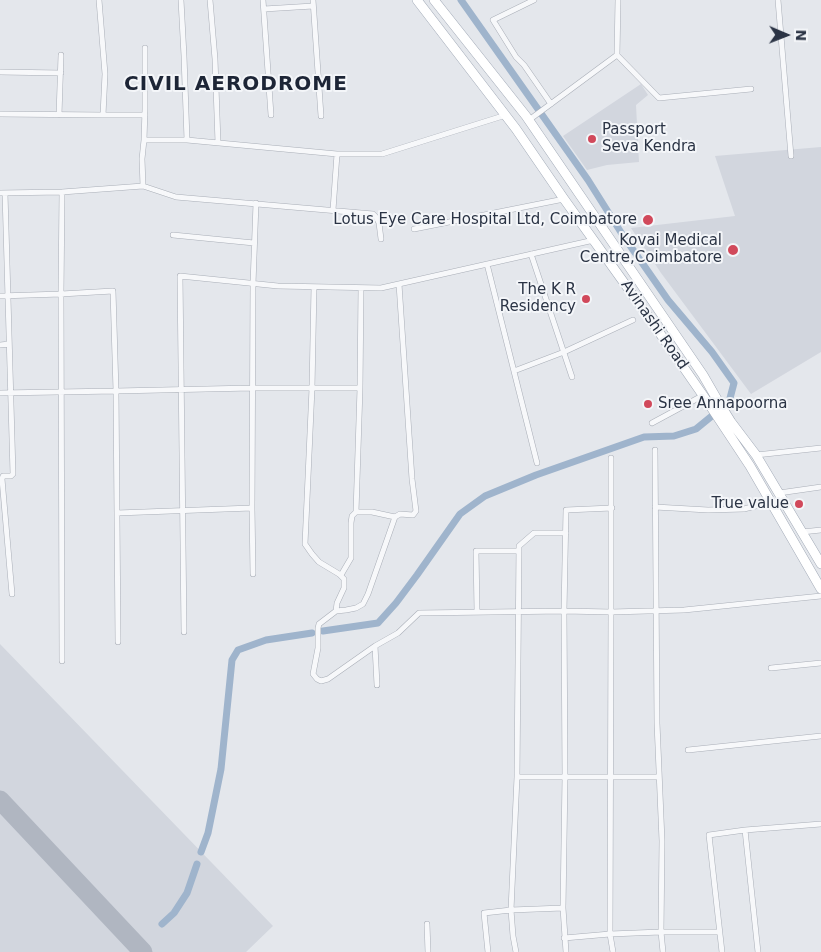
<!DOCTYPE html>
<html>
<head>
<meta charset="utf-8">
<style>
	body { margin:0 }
	#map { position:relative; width:821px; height:952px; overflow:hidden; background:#e4e7ec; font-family:"DejaVu Sans",sans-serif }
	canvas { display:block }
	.north { position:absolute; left:761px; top:10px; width:50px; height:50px; -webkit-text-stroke:4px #f4f6f9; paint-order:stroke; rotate:91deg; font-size:14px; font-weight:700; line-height:20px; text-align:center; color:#2b3445 }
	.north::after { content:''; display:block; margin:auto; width:18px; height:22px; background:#2b3445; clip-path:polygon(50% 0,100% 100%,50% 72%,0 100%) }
</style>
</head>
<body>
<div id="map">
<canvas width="821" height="952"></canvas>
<div class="north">N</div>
</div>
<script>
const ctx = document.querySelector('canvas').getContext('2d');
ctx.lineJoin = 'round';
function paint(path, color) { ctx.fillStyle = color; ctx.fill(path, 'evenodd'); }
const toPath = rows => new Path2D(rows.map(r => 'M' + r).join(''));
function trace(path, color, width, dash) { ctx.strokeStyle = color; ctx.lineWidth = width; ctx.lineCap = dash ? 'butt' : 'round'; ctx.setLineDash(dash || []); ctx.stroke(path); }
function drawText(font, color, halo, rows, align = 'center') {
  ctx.font = font + ' "DejaVu Sans",sans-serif'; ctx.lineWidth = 4; ctx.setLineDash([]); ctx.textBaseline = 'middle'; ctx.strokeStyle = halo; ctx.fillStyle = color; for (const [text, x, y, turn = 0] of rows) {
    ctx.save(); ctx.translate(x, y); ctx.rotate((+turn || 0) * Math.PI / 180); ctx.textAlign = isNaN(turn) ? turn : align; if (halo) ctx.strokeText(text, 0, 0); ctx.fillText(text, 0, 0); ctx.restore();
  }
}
paint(toPath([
	[641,84,648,95,636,105,639,162,607,165,587,170,563,136],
	[821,147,821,352,751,394,661,273,631,228,735,216,715,156],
	[0,644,273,926,246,952,0,952]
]), '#d2d6de');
trace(toPath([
	[323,631,378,623,396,603,417,575,460,514,485,496,536,475,644,437,674,436,696,429,729,402,734,383,712,352,668,300,622,234,588,180,461,0],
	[201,852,208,833,221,769,232,660,238,650,266,640,312,633],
	[162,924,174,913,187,893,197,864]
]), '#9fb4cc', 7);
trace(toPath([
	[0,800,143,952]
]), '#b0b6c1', 19);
const minor = toPath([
	[210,0,215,59,218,143],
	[263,0,271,115],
	[313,0,321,116],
	[534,0,493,20,516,57,524,65,551,104],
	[618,0,617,55,659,98,751,89],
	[778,0,791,156],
	[264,9,313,6],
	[0,72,61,73],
	[0,114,103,115,105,74,99,0],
	[59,115,61,55],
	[103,115,145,115],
	[529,120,617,55],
	[144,140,145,109,145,48],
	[187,140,337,154],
	[143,186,176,197,373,214,376,217,379,223,381,239],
	[0,193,62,192,143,186,142,159,144,140,187,140,184,56,181,0],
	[5,193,13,474,11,476,3,476,2,479,12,594],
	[333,210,337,154,382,154,506,115],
	[414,229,564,199],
	[173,235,254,243],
	[531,254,572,377],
	[487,264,537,463],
	[361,288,360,388,356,512,372,512,395,517],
	[0,296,61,294,62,661],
	[0,345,9,344],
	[514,371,564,352,633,320],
	[0,393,116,391,113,291,61,294,62,192],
	[652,423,702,396],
	[655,450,657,723,662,841,661,932,663,952],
	[756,455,821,448],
	[779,493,821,487],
	[655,507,708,510,744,509,771,502],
	[252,508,253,284,256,203],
	[117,513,252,508,253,574],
	[802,532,821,530],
	[566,533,534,533,519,546,517,777,511,910,563,908,565,777,564,611,566,510,612,508],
	[341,575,351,558,351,523,352,516,356,512],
	[336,611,337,603,344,588,344,579,339,574,319,562,312,554,305,544,312,388,360,388],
	[477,611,476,551,519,551],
	[184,632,180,276,278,286,381,288,594,240],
	[118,642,116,391,252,388,312,388,314,287],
	[375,646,328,679,321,681,317,679,313,674,318,648,318,628,319,624,336,611,346,610,356,608,363,604,368,594,395,517,400,514,413,515,416,511,412,479,399,284],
	[771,668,821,663],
	[377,685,375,646,398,633,419,613,564,611,611,612,611,458],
	[688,750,821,736],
	[517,777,659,777],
	[745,830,758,952],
	[563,908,566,952],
	[427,924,428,952],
	[719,932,661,932,610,934,611,612,684,610,821,596],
	[564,938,610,934,613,952],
	[488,952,484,913,511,910,513,936,516,952],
	[722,952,709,835,745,830,821,824]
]);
const primary = toPath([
	[417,0,516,129,564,199,650,319,709,404,750,466,821,589],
	[434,0,526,116,703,375,718,401,731,422,756,455,821,564]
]);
trace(minor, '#a9aeb7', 6);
trace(primary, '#a3abb8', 10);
trace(minor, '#f7f8fa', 5);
trace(primary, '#fff', 9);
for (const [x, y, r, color] of [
	[592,139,5,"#d1495b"],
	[648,220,6,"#d1495b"],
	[733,250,6,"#d1495b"],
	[586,299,5,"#d1495b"],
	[648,404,5,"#d1495b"],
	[799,504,5,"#d1495b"]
]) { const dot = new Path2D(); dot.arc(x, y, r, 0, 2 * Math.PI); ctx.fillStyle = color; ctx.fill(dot); trace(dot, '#f4f6f9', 2); }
drawText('15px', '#2b3445', '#f4f6f9', [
	["Passport",602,130,"left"],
	["Seva Kendra",602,147,"left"],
	["Lotus Eye Care Hospital Ltd, Coimbatore",637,220],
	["Kovai Medical",722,241],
	["Centre,Coimbatore",722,258],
	["The K R",576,290],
	["Residency",576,307],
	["Sree Annapoorna",658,404,"left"],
	["True value",789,504]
], 'right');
drawText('15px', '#2b3445', '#f4f6f9', [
	["Avinashi Road",654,325,55]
]);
ctx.letterSpacing = '1px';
drawText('bold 20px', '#1d2536', '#f4f6f9', [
	["CIVIL AERODROME",236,85]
]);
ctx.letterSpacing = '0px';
</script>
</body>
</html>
